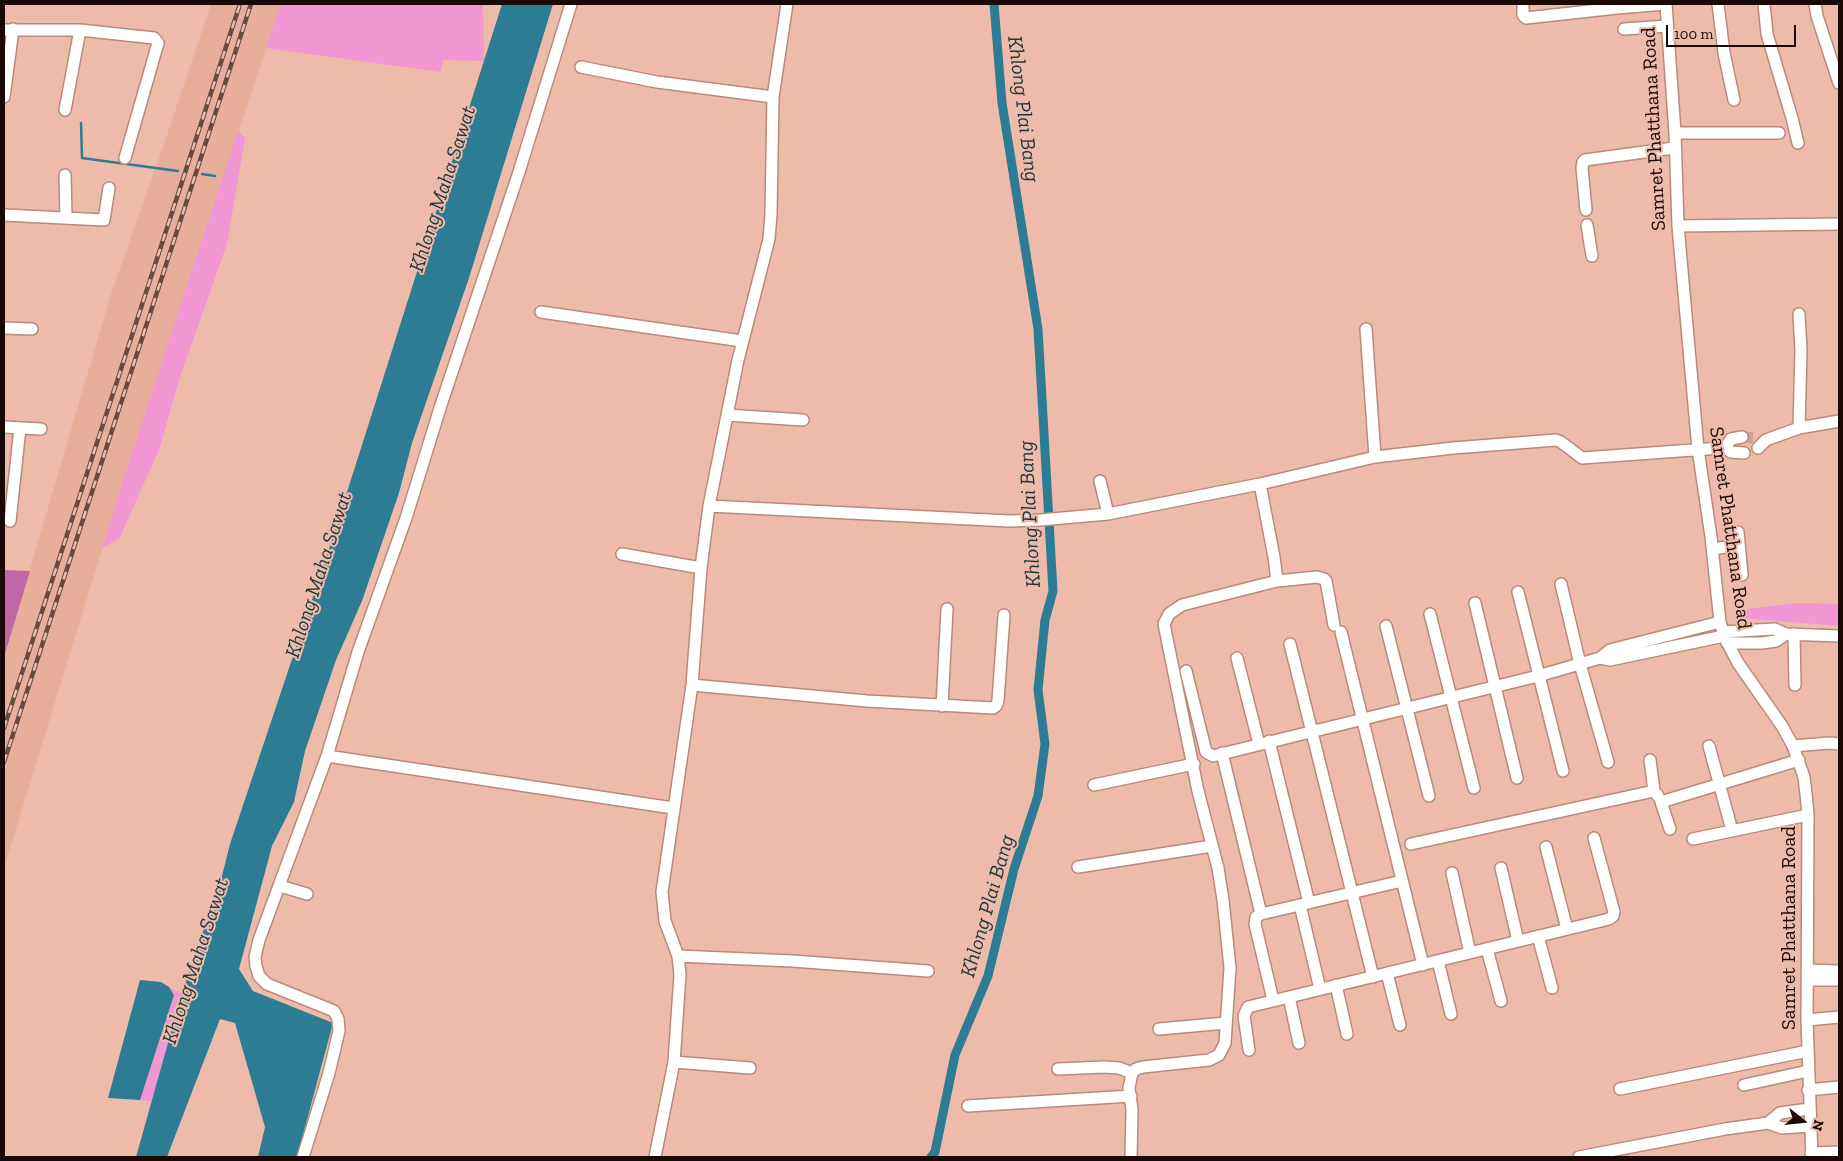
<!DOCTYPE html>
<html>
<head>
<meta charset="utf-8">
<style>
	body { margin:0 }
	#map { position:relative; width:1843px; height:1161px; overflow:hidden; background:#eba; font-family:"Zilla Slab",serif }
	canvas { display:block }
	.frame { position:absolute; inset:0; border:5px solid #1a0905; pointer-events:none }
	.north { position:absolute; left:1778px; top:1096px; width:50px; height:50px; -webkit-text-stroke:4px #eba; paint-order:stroke; rotate:106deg; font-size:14px; font-weight:700; line-height:20px; text-align:center; color:#1a0905 }
	.north::after { content:''; display:block; margin:auto; width:18px; height:22px; background:#1a0905; clip-path:polygon(50% 0,100% 100%,50% 72%,0 100%) }
	.scale { position:absolute; left:1666px; top:25px; width:130px; height:22px; box-sizing:border-box; border:2px solid #1a0905; border-top:0; padding-left:6px; font-size:15px; line-height:18px; white-space:nowrap; color:#1a0905; -webkit-text-stroke:4px #eba; paint-order:stroke }
</style>
</head>
<body>
<div id="map">
<canvas width="1843" height="1161"></canvas>
<div class="frame"></div>
<div class="north">N</div>
<div class="scale">100 m</div>
</div>
<script>
const ctx = document.querySelector('canvas').getContext('2d');
ctx.lineJoin = 'round';
function paint(path, color) { ctx.fillStyle = color; ctx.fill(path, 'evenodd'); }
const toPath = rows => new Path2D(rows.map(r => 'M' + r).join(''));
function trace(path, color, width, dash) { ctx.strokeStyle = color; ctx.lineWidth = width; ctx.lineCap = dash ? 'butt' : 'round'; ctx.setLineDash(dash || []); ctx.stroke(path); }
function drawText(font, color, halo, rows, align = 'center') {
  ctx.font = font + ' "Zilla Slab",serif'; ctx.lineWidth = 4; ctx.setLineDash([]); ctx.textBaseline = 'middle'; ctx.strokeStyle = halo; ctx.fillStyle = color; for (const [text, x, y, turn = 0] of rows) {
    ctx.save(); ctx.translate(x, y); ctx.rotate((+turn || 0) * Math.PI / 180); ctx.textAlign = isNaN(turn) ? turn : align; if (halo) ctx.strokeText(text, 0, 0); ctx.fillText(text, 0, 0); ctx.restore();
  }
}
paint(toPath([
	[211,4,281,4,127,468,4,868,4,657,111,294,164,144]
]), '#e7ae9a');
paint(toPath([
	[281,4,483,4,484,61,444,60,440,72,266,48],
	[238,131,245,138,227,244,180,377,159,450,119,539,102,548,127,468],
	[1799,603,1839,604,1839,626,1739,618,1738,610],
	[169,987,182,993,152,1101,140,1100,174,995]
]), '#f097d4');
paint(toPath([
	[4,570,30,571,4,657]
]), '#c166a6');
paint(toPath([
	[502,4,553,4,469,278,412,443,399,493,362,601,336,660,305,751,294,802,272,846,239,969,253,991,333,1023,297,1157,258,1157,265,1127,235,1023,220,1019,167,1157,136,1157,182,993,222,876,230,844,328,552],
	[140,980,161,982,169,987,174,995,140,1100,108,1098]
]), '#2c7d93');
trace(toPath([
	[81,123,82,158,178,171],
	[202,174,215,176]
]), '#2c7d93', 2.5);
trace(toPath([
	[931,1157,935,1152,955,1055,988,976,1014,869,1038,796,1045,744,1038,690,1045,620,1053,591,1038,329,1002,103,994,4]
]), '#2c7d93', 9);
trace(toPath([
	[1742,437,1756,438]
]), '#cea091', 11, [11, 5.5]);
const minor = toPath([
	[1523,4,1523,15,1526,18,1617,8,1666,4],
	[1666,4,1675,133,1678,226,1698,449,1711,537,1720,622,1724,636,1738,663,1782,726,1793,746,1804,777,1806,794,1808,815,1807,1020,1812,1157],
	[1718,4,1724,53,1734,100],
	[1764,4,1767,34,1792,118,1798,143],
	[1815,4,1817,16,1839,83],
	[1624,29,1667,26],
	[4,30,80,30,154,38,158,43,125,158],
	[581,67,657,82,773,97],
	[4,97,13,29],
	[65,110,80,30],
	[1675,133,1779,133],
	[65,175,66,218],
	[1586,210,1582,168,1583,162,1585,160,1674,148],
	[4,215,104,220,109,188],
	[1587,225,1592,256],
	[1678,226,1839,224],
	[541,312,742,341],
	[4,328,32,329],
	[1366,329,1375,457],
	[727,415,803,420],
	[4,427,41,429],
	[1799,428,1801,351,1799,314],
	[1725,448,1731,439,1742,437],
	[1758,448,1766,440,1799,428,1839,421],
	[1100,481,1108,514],
	[709,506,1009,521,1040,520,1108,514,1260,484,1375,457,1453,448,1556,440,1561,442,1582,458,1721,448,1725,448,1731,452,1744,453],
	[10,521,20,428],
	[1738,532,1742,575],
	[1713,549,1739,545],
	[622,554,701,568],
	[1277,581,1317,577,1324,579,1326,581,1334,625],
	[1561,584,1580,664,1608,762],
	[1518,592,1563,771],
	[1475,603,1517,778],
	[1430,614,1474,788],
	[1386,626,1429,796],
	[1341,632,1423,965],
	[1723,632,1775,629,1786,634,1839,636],
	[1794,634,1795,685],
	[1727,643,1762,643,1776,641,1786,634],
	[1290,644,1373,977],
	[1237,658,1259,744],
	[1600,658,1610,660,1724,636],
	[1186,671,1206,752,1213,756,1538,676,1600,658,1610,650,1720,622],
	[692,685,867,701,993,708,996,706,998,701,1004,615],
	[942,706,947,609],
	[1269,741,1309,903],
	[1709,746,1730,823],
	[1793,746,1829,743,1839,744],
	[1222,753,1261,914],
	[327,756,673,808],
	[1650,760,1654,791,1658,796],
	[1094,785,1194,764],
	[1670,829,1661,802,1799,760],
	[1693,839,1808,815],
	[1411,844,1654,791],
	[1546,847,1567,929],
	[1078,867,1212,846],
	[1501,868,1518,941],
	[1452,873,1470,953],
	[280,886,307,894],
	[1300,905,1320,989],
	[1538,936,1552,988],
	[1487,949,1501,1001],
	[678,956,792,961,928,971],
	[1438,961,1451,1014],
	[1807,970,1839,971],
	[1387,973,1400,1025],
	[1807,980,1839,980],
	[1336,985,1347,1034],
	[1289,997,1299,1043],
	[1273,1000,1255,924,1256,917,1261,914,1402,881],
	[1807,1020,1839,1017],
	[1159,1029,1226,1023],
	[1249,1050,1244,1016,1248,1007,1609,919,1613,916,1614,912,1594,838],
	[674,1062,750,1068],
	[1058,1069,1104,1067,1119,1068,1132,1073],
	[1744,1085,1808,1071],
	[1620,1089,1808,1051],
	[1808,1090,1839,1087],
	[968,1106,1131,1096],
	[1768,1123,1782,1128,1810,1126],
	[1811,1153,1839,1152],
	[303,1157,329,1073,339,1031,338,1019,334,1011,267,984,259,976,256,966,255,957,259,940,327,756,358,652,406,518,441,405,519,172,571,4],
	[655,1157,674,1062,680,975,678,956,665,921,662,892,692,685,701,568,709,506,738,360,769,239,771,214,773,97,787,4],
	[1131,1157,1132,1110,1129,1088,1132,1073,1136,1069,1143,1067,1209,1060,1219,1055,1225,1043,1230,968,1223,900,1218,868,1198,791,1164,624,1169,614,1182,605,1277,581,1274,557,1260,484],
	[1579,1157,1725,1129,1768,1123,1780,1113,1809,1109]
]);
trace(minor, '#ba8a79', 14);
trace(minor, '#fff', 11);
const rail = toPath([
	[4,728,240,4],
	[4,762,251,4]
]);
trace(rail, '#684a41', 4.5);
trace(rail, '#eba', 2.5, [8]);
drawText('20px', '#1a0905', '#eba', [
	["Samret Phatthana Road",1654,129,-93],
	["Samret Phatthana Road",1730,528,82],
	["Samret Phatthana Road",1789,928,-90]
]);
drawText('italic 21px', '#1d363e', '#eba', [
	["Khlong Plai Bang",1023,109,83],
	["Khlong Maha Sawat",443,189,-72],
	["Khlong Plai Bang",1030,514,-93],
	["Khlong Maha Sawat",319,575,-72],
	["Khlong Plai Bang",988,906,-74],
	["Khlong Maha Sawat",196,961,-72]
]);
</script>
</body>
</html>
